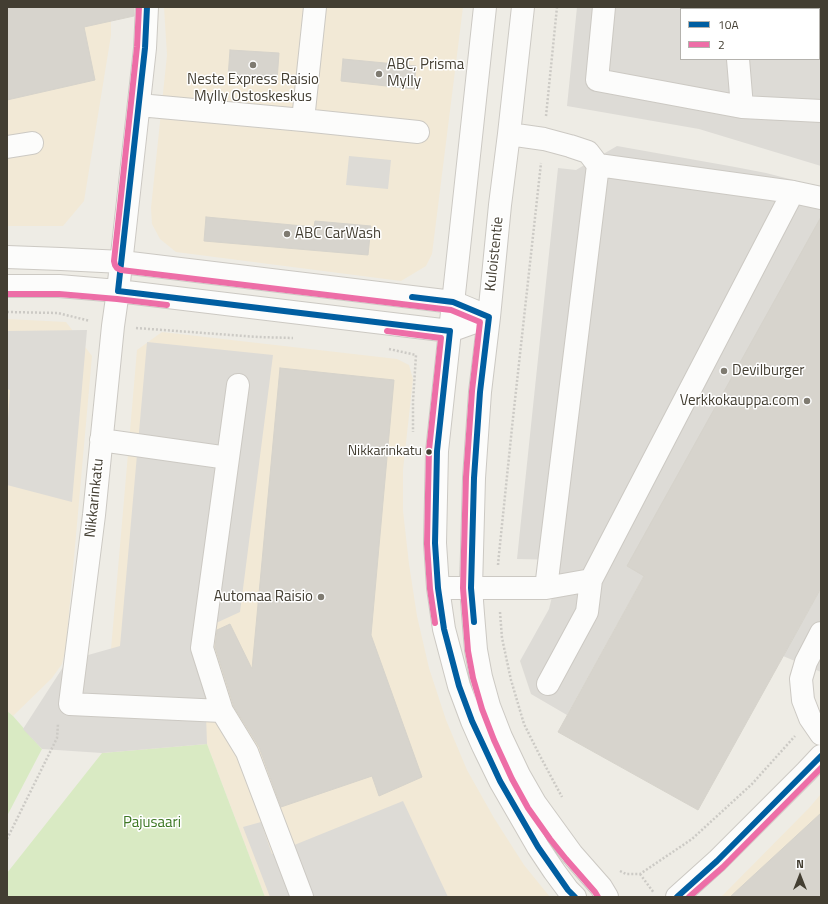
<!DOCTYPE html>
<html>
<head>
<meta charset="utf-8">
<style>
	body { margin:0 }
	#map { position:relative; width:828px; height:904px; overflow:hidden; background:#eeece5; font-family:"Titillium Web",sans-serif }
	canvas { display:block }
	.frame { position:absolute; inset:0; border:8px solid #433e32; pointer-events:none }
	.legend { position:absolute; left:680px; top:8px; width:140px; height:52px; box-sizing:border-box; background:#fff; border:1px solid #b4b2ad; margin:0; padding:5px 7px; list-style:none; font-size:12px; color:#433e32 }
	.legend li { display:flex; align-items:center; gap:8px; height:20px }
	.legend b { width:20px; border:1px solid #b4b2ad }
	.north { position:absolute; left:780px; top:856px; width:40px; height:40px; -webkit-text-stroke:3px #fff; paint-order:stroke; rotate:0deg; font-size:11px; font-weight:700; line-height:16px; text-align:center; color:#433e32 }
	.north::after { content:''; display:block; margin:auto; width:14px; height:18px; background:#433e32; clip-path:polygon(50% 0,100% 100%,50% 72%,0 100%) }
</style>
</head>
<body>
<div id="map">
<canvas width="828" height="904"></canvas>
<div class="frame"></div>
<ul class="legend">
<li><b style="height:5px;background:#005ea1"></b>10A</li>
<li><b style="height:5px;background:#ed6ea7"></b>2</li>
</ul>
<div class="north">N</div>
</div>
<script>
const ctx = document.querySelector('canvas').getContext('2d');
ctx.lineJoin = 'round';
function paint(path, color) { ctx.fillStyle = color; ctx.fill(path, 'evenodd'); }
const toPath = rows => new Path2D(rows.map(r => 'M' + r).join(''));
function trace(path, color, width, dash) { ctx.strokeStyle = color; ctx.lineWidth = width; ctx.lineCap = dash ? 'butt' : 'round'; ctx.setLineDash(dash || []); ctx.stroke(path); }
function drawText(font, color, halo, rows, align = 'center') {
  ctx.font = font + ' "Titillium Web",sans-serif'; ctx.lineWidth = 3; ctx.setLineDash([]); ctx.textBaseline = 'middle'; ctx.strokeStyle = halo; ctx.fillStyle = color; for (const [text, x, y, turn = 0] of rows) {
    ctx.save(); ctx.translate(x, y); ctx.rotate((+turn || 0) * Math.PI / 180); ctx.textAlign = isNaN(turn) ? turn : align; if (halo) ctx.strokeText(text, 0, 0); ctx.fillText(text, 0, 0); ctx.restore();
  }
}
paint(toPath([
	[7,7,111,13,111,35,84,201,63,226,7,226],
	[164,7,463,7,432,254,426,266,401,281,176,252,160,239,152,224,151,208,167,55],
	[7,319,66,322,92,356,66,647,62,664,52,678,13,716,7,711],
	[162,332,397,359,409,365,413,379,403,470,403,511,409,564,417,616,429,668,446,720,467,770,494,818,524,865,550,897,265,897,207,744,102,753,137,350],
	[821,794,821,897,721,897,809,808]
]), '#f2e9d6');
paint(toPath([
	[7,711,13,716,42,749,7,816],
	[207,744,265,897,7,897,7,873,102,753]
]), '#d9eac3');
paint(toPath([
	[577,7,821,7,821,166,699,129,567,106],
	[681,9,819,9,819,59,681,59],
	[617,146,735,167,766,173,821,187,821,227,644,576,567,715,531,694,520,661,549,609,561,560,517,559,558,168,576,170],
	[349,156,391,160,388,189,346,185],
	[87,330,72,502,7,485,7,433,10,390,7,389,7,331],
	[147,342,273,355,240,612,203,629,207,744,102,753,42,749,23,729,67,661,120,646],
	[821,588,821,672,783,656],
	[403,801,448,897,270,897,243,827,261,822,272,854]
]), '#dddbd6');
const building = toPath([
	[7,7,134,7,134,16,84,27,95,80,7,100,7,7],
	[230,50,279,53,277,81,228,78,230,50],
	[343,59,416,66,414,89,341,81,343,59],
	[206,217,314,227,315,221,371,226,368,255,204,241,206,217],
	[821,217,821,588,698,810,558,732,644,576,627,566,821,217],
	[280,368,394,380,371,635,422,777,379,796,372,776,281,807,259,747,234,707,215,647,217,630,230,624,252,669,280,368],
	[821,813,821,897,730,897,821,813]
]);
paint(building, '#d7d4cd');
trace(building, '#d6d3cb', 1);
const minor = toPath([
	[147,7,145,48,118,291,113,326,94,515,70,704,222,711],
	[485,7,437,451,435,543,438,588,444,629,459,686,472,721,483,746,500,781,538,847,554,871,568,890,575,897],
	[523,7,509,134,500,205,489,317,480,392,474,478,471,588,473,614,476,650,481,677,489,706,501,737,519,775,535,803,572,854,601,887,607,897],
	[604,7,597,80,742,107],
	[733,7,733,9],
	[738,59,742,107,821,111],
	[139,105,303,120,418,132],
	[303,120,315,7],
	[509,134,544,139,570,146,588,152,598,165,546,588],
	[7,147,32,143],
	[598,165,793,192,821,198],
	[7,257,61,259,122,262,453,302,489,317],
	[7,286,59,286,118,291,450,331,489,317],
	[238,385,202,648,222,711,247,752,302,897],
	[101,440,228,458],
	[438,588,546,588,591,580],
	[821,633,806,662,801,679,803,700,810,718,821,734],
	[548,684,587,612,591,580,793,192],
	[677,897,717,861,806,772,821,756]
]);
trace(minor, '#ccc9c3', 24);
trace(toPath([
	[546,116,557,7],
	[7,312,58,313,90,321],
	[136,328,258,337,293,338],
	[389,349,416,355,413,401,413,432],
	[498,565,499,554,513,418,541,163],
	[500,612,502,638,511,680,524,724,540,756,562,797],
	[7,839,57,738,58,724],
	[620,871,626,874,640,874,692,839,752,784,795,736],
	[640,874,654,893]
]), '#cccac5', 2.5, [2, 2]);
trace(minor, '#fcfcfb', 22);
trace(toPath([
	[147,7,145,48,118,291,450,331,437,451,435,543,438,588,444,629,459,686,472,721,500,781,538,847,568,890,575,897],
	[412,297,453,302,489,317,480,392,474,478,471,588,474,622],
	[677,897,717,861,821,756]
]), '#005ea1', 6);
trace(toPath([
	[139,7,137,47,114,261,115,265,117,268,121,270,451,310,480,322,472,391,466,477,463,588,468,651,473,678,482,709,494,740,512,779,528,808,550,839,566,859,595,892,598,897],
	[7,294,59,294,117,299,167,305],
	[387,331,441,338,429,450,428,494,427,544,430,589,435,623],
	[689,897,723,867,821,768]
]), '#ed6ea7', 6);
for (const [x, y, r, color] of [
	[253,65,4,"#7f7b71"],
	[379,74,4,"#7f7b71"],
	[287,234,4,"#7f7b71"],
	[724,371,4,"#7f7b71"],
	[807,401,4,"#7f7b71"],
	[429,452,3.5,"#433e32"],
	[321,597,4,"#7f7b71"]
]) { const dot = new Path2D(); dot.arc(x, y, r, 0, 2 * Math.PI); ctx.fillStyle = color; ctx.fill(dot); trace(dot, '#fff', 1.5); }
drawText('14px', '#433e32', '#fff', [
	["Nikkarinkatu",422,452]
], 'right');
drawText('15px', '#433e32', '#fff', [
	["ABC, Prisma",387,65],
	["Mylly",387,82],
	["Neste Express Raisio",253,80,"center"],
	["Mylly Ostoskeskus",253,97,"center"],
	["ABC CarWash",295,234],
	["Devilburger",732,371],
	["Verkkokauppa.com",799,401,"right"],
	["Automaa Raisio",313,597,"right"]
], 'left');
drawText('15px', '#433e32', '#fff', [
	["Kuloistentie",495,254,-84],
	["Nikkarinkatu",95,498,-84]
]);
drawText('15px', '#3d7723', '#fff', [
	["Pajusaari",152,823]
]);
</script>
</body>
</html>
